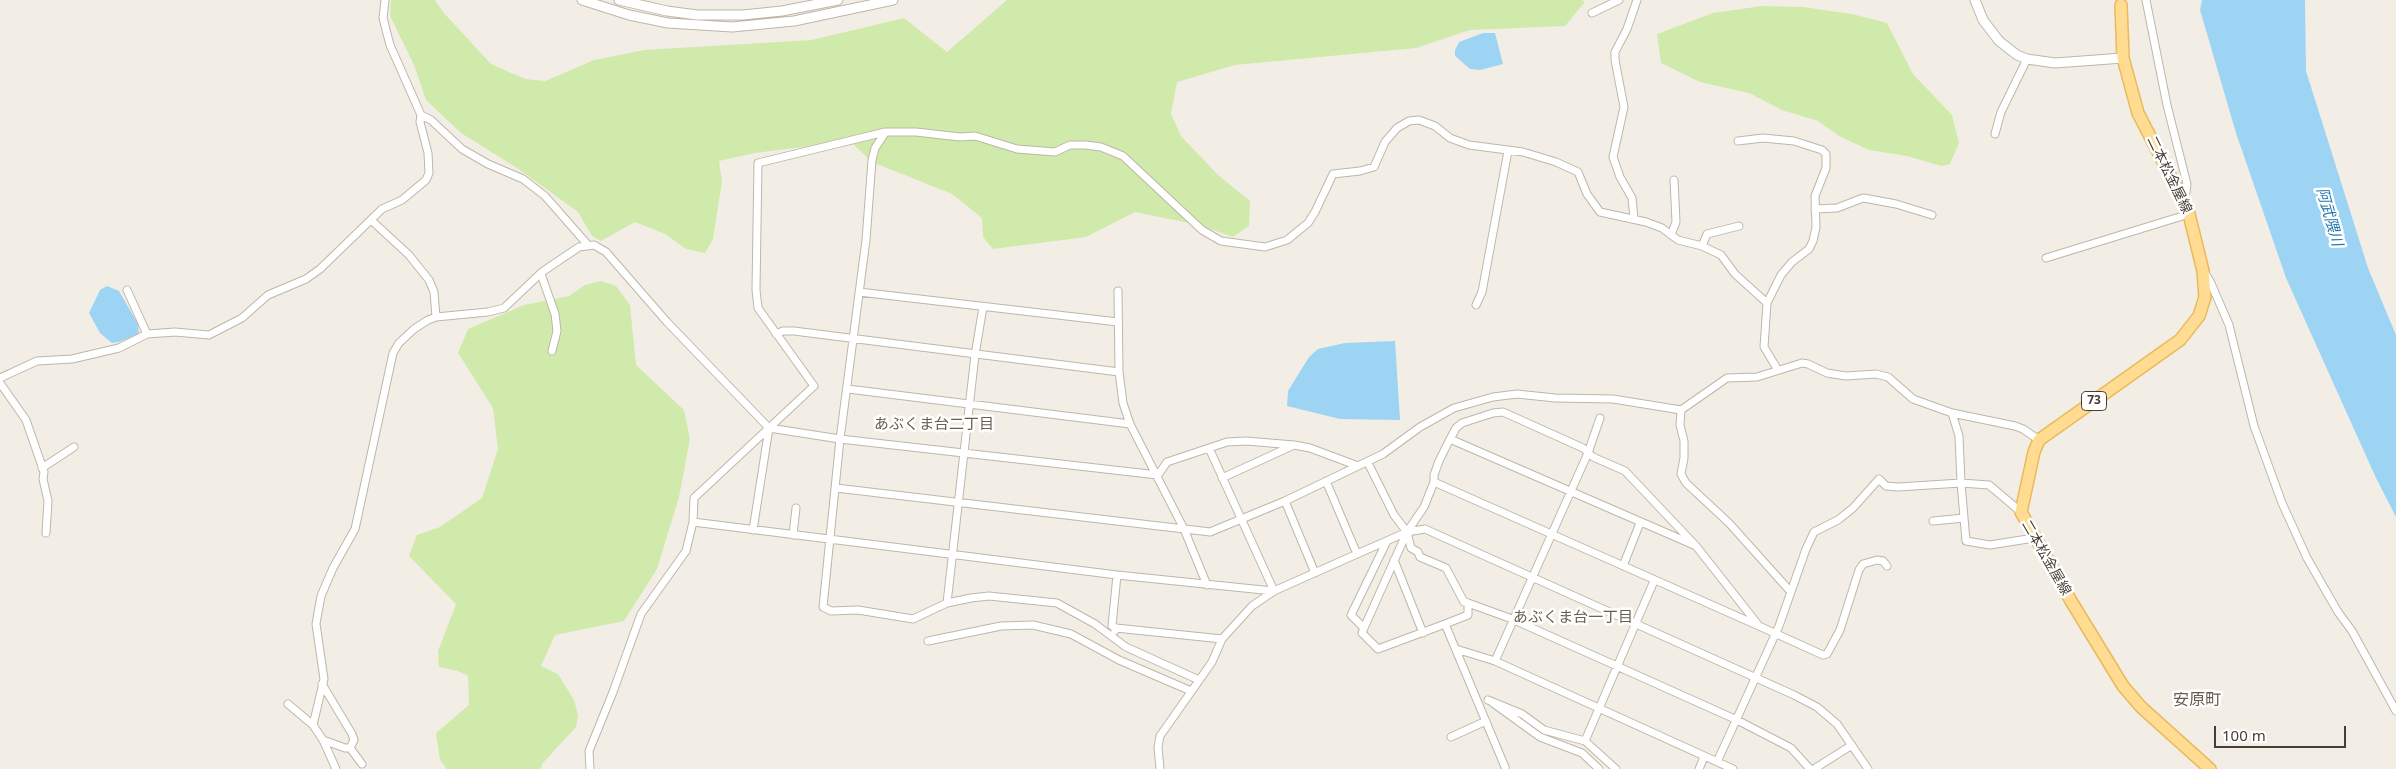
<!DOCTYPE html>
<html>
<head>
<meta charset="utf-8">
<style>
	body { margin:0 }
	#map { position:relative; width:2396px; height:769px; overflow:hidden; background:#f3eee5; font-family:"Noto Sans",sans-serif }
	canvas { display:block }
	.scale { position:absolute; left:2214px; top:726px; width:132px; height:22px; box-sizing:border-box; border:2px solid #463e34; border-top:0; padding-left:6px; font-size:15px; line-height:18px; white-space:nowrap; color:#463e34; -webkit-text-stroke:4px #fff; paint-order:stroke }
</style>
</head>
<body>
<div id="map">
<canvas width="2396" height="769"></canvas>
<div class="scale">100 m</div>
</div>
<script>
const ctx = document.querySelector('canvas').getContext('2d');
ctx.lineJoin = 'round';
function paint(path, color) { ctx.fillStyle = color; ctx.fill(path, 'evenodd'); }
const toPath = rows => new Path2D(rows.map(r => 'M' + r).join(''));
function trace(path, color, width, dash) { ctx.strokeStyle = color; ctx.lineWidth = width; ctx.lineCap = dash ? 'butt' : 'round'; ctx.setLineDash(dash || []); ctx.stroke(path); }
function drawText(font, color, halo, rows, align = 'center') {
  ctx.font = font + ' "Noto Sans","Noto Sans JP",sans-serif'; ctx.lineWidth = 5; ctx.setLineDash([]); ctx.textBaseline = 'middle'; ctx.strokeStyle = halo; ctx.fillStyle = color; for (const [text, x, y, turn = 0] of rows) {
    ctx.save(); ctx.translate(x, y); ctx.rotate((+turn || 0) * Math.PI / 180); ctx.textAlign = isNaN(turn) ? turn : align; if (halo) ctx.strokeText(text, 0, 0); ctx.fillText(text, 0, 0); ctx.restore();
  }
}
paint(toPath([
	[391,0,435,0,443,12,491,64,525,79,545,81,594,60,644,50,812,40,904,18,947,52,1007,0,1582,0,1585,2,1565,26,1470,30,1416,48,1235,65,1177,82,1171,114,1181,136,1218,175,1250,201,1249,226,1233,237,1199,225,1135,212,1086,237,993,249,983,237,982,218,952,194,872,162,853,144,811,146,755,153,719,161,722,181,713,239,705,253,686,249,665,234,635,222,601,241,592,236,578,212,517,168,461,133,426,100,414,65,390,16],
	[1762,6,1803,7,1852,14,1887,23,1913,74,1952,115,1959,143,1950,164,1941,166,1907,156,1869,150,1839,136,1818,121,1782,110,1749,93,1700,82,1661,63,1657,34,1713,13],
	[601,281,616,286,630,305,636,365,684,410,690,439,679,497,657,569,624,621,555,635,541,666,558,674,574,700,578,715,576,727,542,764,541,769,447,769,440,760,436,733,469,705,468,676,458,671,439,667,438,651,456,604,409,556,417,535,440,527,482,498,498,449,493,408,458,353,468,329,524,305,569,296,585,285]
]), '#d0eaab');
paint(toPath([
	[2202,0,2305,0,2306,71,2368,268,2396,335,2396,517,2376,478,2286,278,2236,133,2200,10],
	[1483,33,1495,33,1503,64,1480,70,1470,69,1455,56,1455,50,1459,42],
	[107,286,119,291,138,324,139,334,119,342,112,343,100,333,89,313,100,290],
	[1395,341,1400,420,1340,419,1287,406,1288,391,1309,357,1318,349,1345,343]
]), '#9dd4f4');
const minor = toPath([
	[385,0,383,18,390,45,421,115,431,120,462,149,488,164,523,179,545,196,588,245],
	[2146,0,2167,105,2187,184,2186,192,2181,197],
	[1592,13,1619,0],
	[885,133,875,148,872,160,866,240,840,439,823,607,831,611,858,610,913,619,947,603,971,598,989,596,1057,603,1095,624,1126,647,1199,680],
	[1995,134,2001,112,2027,59],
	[1738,141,1763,138,1794,141,1822,150,1826,154,1826,168,1815,196,1816,227,1813,241,1809,249,1792,262,1781,275,1767,303],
	[1815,209,1837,208,1863,198,1869,199,1896,204,1932,215],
	[1634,219,1632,198,1620,177,1613,157,1624,107,1615,60,1615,52,1627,29,1637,0],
	[371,220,409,255,429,280,434,292,436,317],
	[1671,235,1676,222,1674,180],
	[1702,246,1707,234,1739,226],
	[2046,258,2189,214],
	[2204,272,2210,281,2229,325,2254,426,2282,503,2307,558,2338,612,2352,631,2396,711],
	[541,274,555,314,557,331,552,351],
	[127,290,147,334],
	[1118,291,1119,372,1123,403,1130,424,1184,529,1207,585],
	[859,292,1118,322],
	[1476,305,1482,292,1508,151],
	[776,334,783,331,794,331,1119,372],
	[0,378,37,361,72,359,119,348,147,334,175,332,209,335,242,318,268,295,306,279,320,269,382,209,402,200,426,180,429,173,428,153,420,122,421,115],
	[0,383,26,420,44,472,43,479,48,501,46,533],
	[848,389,1130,424],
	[1681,410,1680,425,1684,441,1684,458,1681,474,1686,483,1729,523,1790,591],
	[1952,413,1959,436,1961,483,1966,541,1990,545,2034,538],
	[1450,439,1456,428,1462,423,1493,413,1503,412,1583,448,1593,457,1625,471,1696,546,1759,626,1823,655,1827,654,1840,630,1859,570,1863,564,1877,560,1883,561,1887,566],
	[1209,448,1227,442,1246,441,1294,445,1310,448,1358,466,1383,454,1420,427,1454,408,1493,397,1517,394,1555,398,1613,399,1681,410,1727,378,1757,377,1802,363,1808,364,1827,373,1846,376,1876,374,1888,377,1913,399,1952,413,2015,426,2023,429,2039,440],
	[1368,463,1394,515,1407,532,1411,548,1418,552,1420,557,1446,568,1464,602,1468,603,1468,615,1445,624],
	[42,468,74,447],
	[1158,475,1167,462,1209,448,1274,591],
	[1222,478,1294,445],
	[1326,481,1357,554],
	[1434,482,1759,626],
	[836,488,1210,532,1285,501,1358,466],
	[1285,501,1315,573],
	[1933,521,1964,518],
	[693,522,1117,575,1273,591],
	[753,530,769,428],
	[793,535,796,508],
	[1387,541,1351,615,1364,628,1362,633,1378,649,1445,624,1505,767],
	[1394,560,1423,633],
	[1623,566,1640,523],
	[947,603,975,355,983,307],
	[1468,603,1512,619,1737,720,1791,748,1810,769],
	[1116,628,1222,639],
	[1364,628,1407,532,1424,507,1434,482,1434,475,1439,461,1450,439,1694,545],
	[1115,631,1116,628,1112,626,1117,575],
	[928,641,1001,626,1033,625,1071,634,1119,660,1191,691],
	[1456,649,1495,661,1733,769],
	[1495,661,1588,453,1600,418],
	[322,684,352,734,354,740,350,748,345,748,323,740],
	[1488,700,1522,714,1544,730,1585,741,1616,769],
	[1493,703,1540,737,1582,753,1599,769],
	[288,704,313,725],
	[1451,737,1486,721],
	[1585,741,1654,581],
	[350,748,362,764],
	[1717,762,1779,626,1806,549,1814,532,1838,520,1853,508,1879,479,1886,486,1898,487,1961,483,1989,485,2021,512],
	[336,769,323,740,313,725,324,679,316,624,321,596,333,568,355,529,393,353,399,343,414,329,428,320,436,317,488,312,504,308,542,272,579,247,594,245,606,252,667,322,769,428,840,439,1158,475],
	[590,769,589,751,613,692,641,614,686,551,693,522,694,498,814,386,758,308,756,290,758,163,885,132,916,132,960,137,975,136,1017,149,1055,152,1070,145,1085,145,1101,147,1123,156,1202,230,1221,241,1265,247,1287,240,1308,223,1315,212,1333,174,1360,171,1374,167,1385,142,1397,128,1409,121,1419,120,1435,126,1450,138,1469,145,1523,152,1556,162,1578,172,1587,194,1600,212,1646,222,1662,228,1678,240,1702,246,1721,255,1735,274,1767,303,1764,347,1778,370],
	[1160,769,1158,747,1160,736,1212,662,1222,639,1252,606,1274,591,1357,554,1407,532,1425,529,1794,695,1817,707,1837,724,1868,769],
	[1699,769,1704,757],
	[1814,769,1852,745]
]);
const tertiary = toPath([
	[582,0,629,15,668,23,732,27,794,21,893,0],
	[619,0,667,11,697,15,743,15,782,11,838,0],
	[1975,0,1983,20,1999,41,2017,55,2027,59,2055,63,2123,58]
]);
const primary = toPath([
	[2121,5,2123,58,2138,113,2188,210,2203,271,2205,297,2199,316,2180,340,2039,440,2034,452,2021,512,2071,601,2123,686,2141,707,2210,769]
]);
trace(minor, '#bfb6a7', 9);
trace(tertiary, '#bfb6a7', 11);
trace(primary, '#e9ba5c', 14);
trace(minor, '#fff', 7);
trace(tertiary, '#fff', 9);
trace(primary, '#ffdc92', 11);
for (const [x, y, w] of [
	[2094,401,25]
]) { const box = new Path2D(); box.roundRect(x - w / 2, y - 9.5, w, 19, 4); ctx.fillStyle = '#fff'; ctx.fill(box); trace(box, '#463e34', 1); }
drawText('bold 12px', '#463e34', null, [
	["73",2094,401]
]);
drawText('14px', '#463e34', '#fff', [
	["二本松金屋線",2169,175,64],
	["二本松金屋線",2046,558,60]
]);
drawText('italic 15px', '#277aaf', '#fff', [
	["阿武隈川",2329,217,74]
]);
drawText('15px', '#695c4b', '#fff', [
	["あぶくま台二丁目",934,425],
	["あぶくま台一丁目",1573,618]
]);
drawText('16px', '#695c4b', '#fff', [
	["安原町",2197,700]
]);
</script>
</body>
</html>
